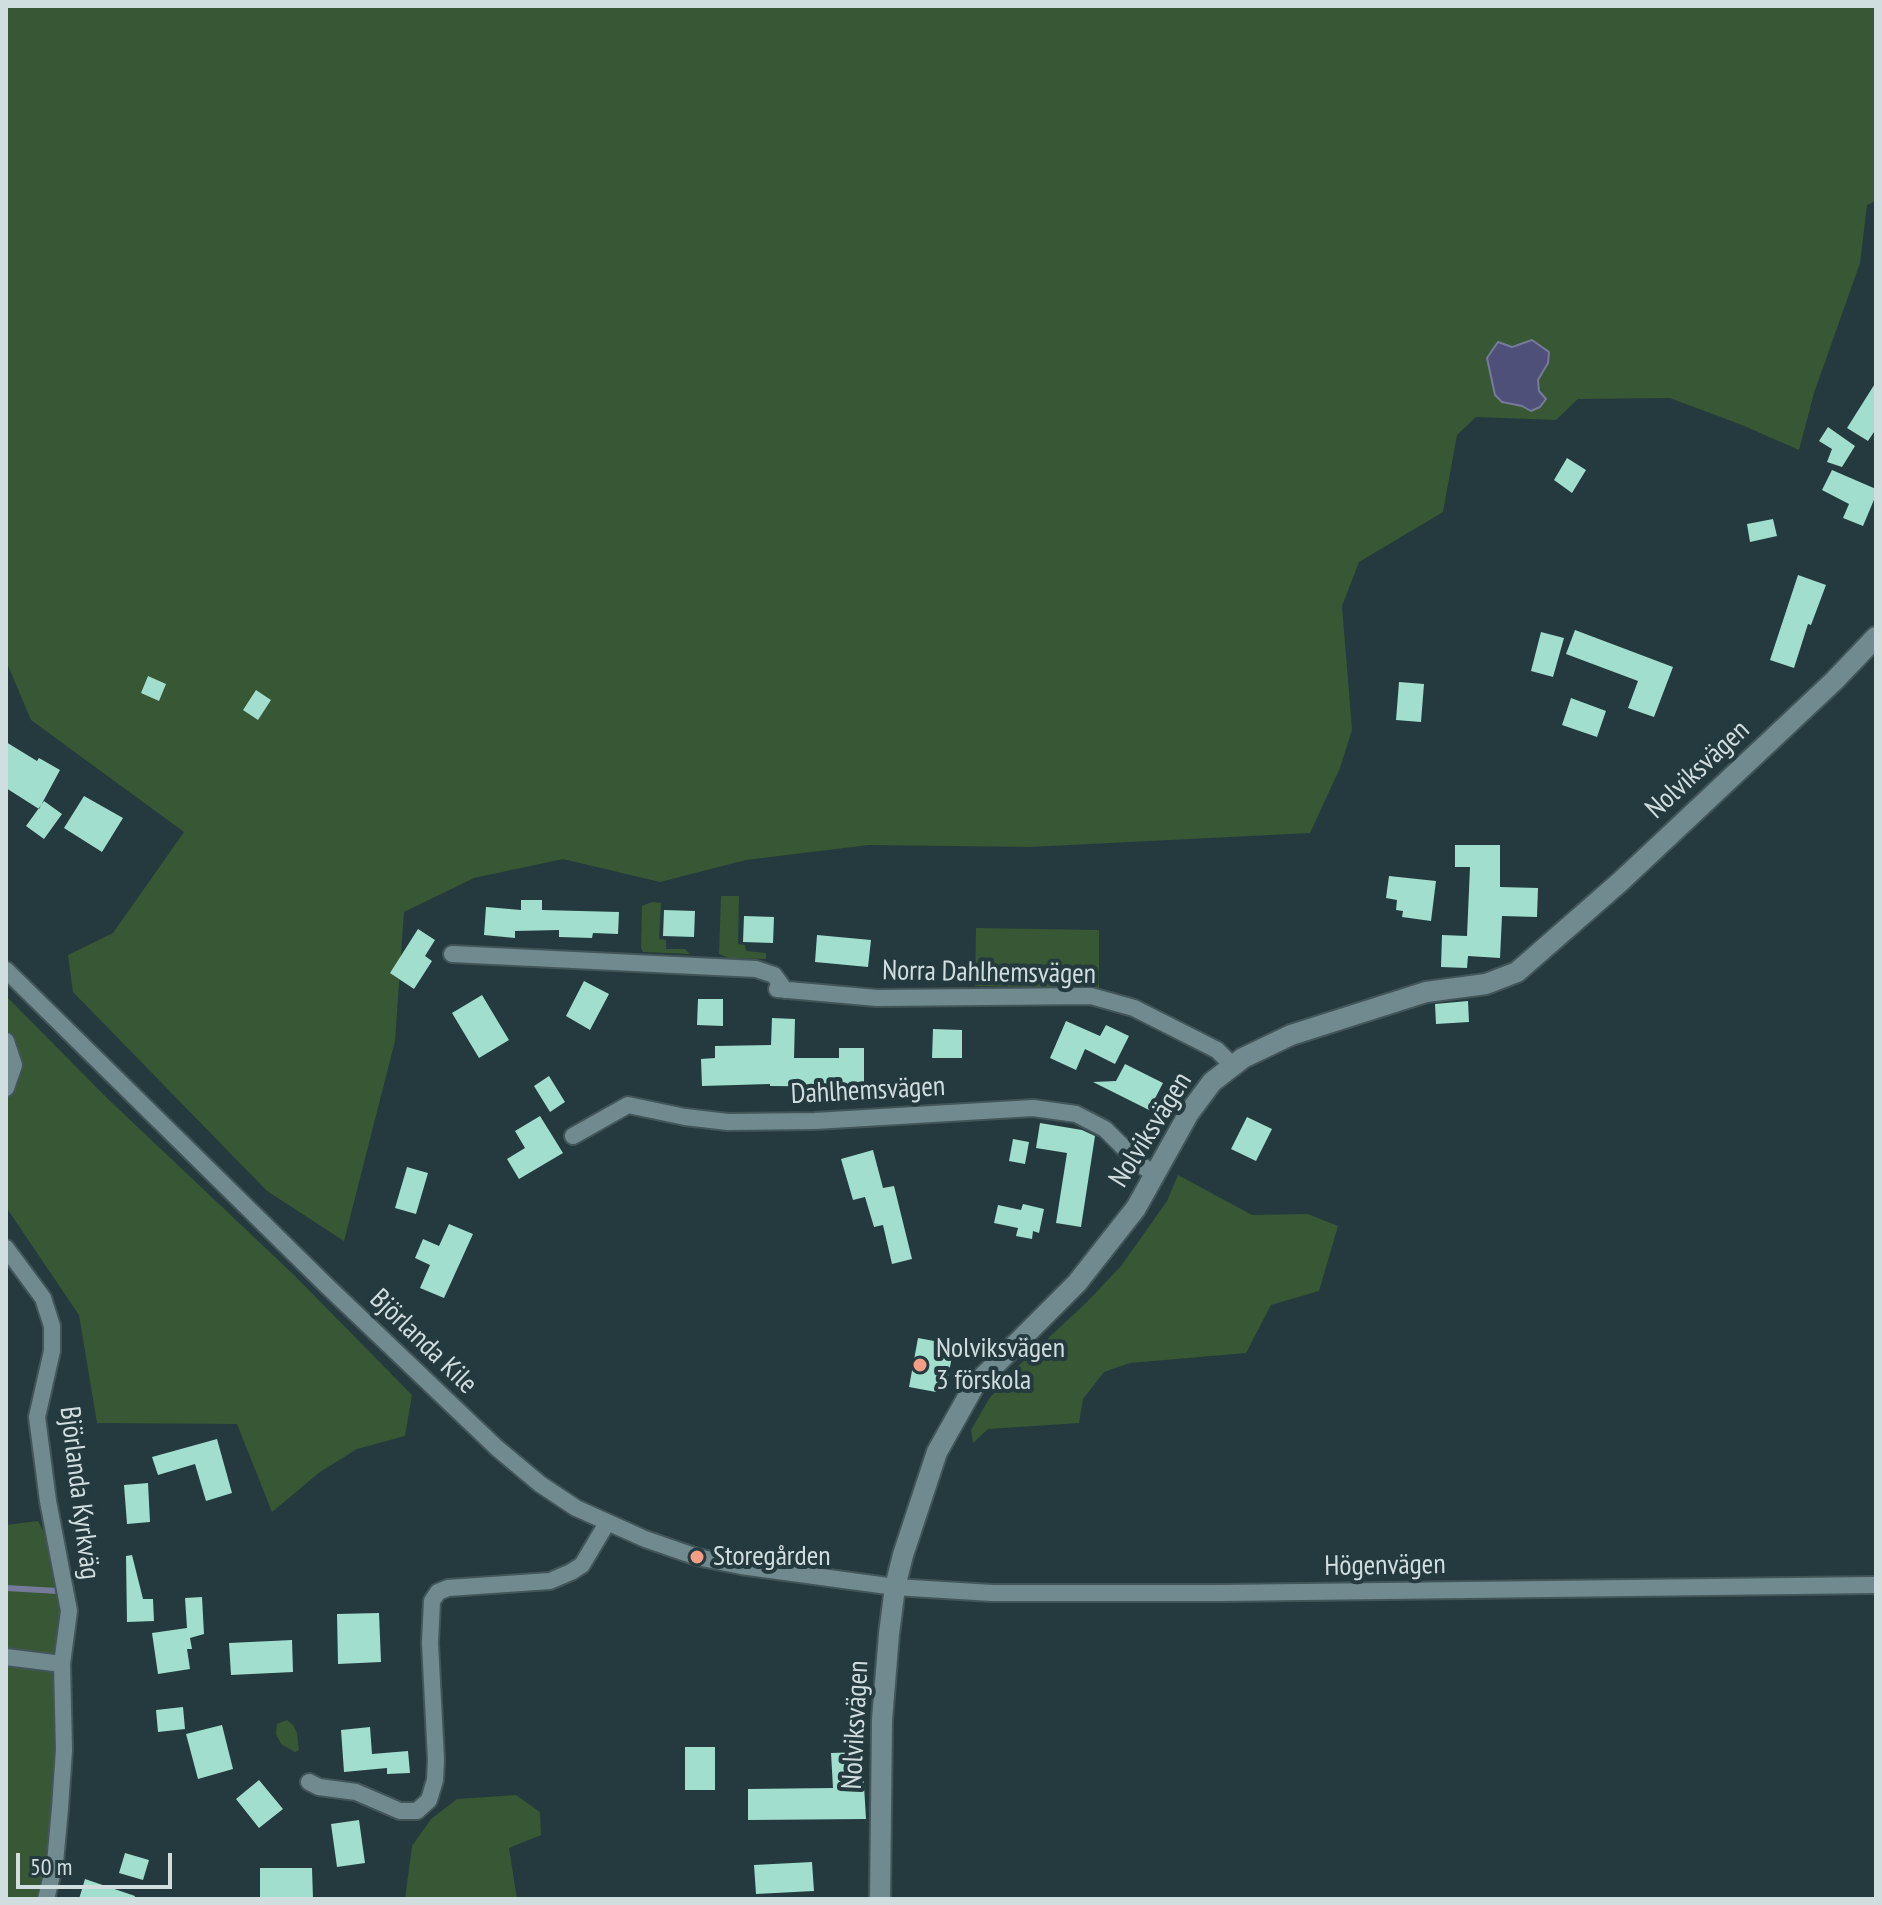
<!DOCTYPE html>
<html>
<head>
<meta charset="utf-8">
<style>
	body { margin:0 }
	#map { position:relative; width:1882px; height:1905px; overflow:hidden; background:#243a3e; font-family:"PT Sans Narrow",sans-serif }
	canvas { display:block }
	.frame { position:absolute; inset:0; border:8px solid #d1dee0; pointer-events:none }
	.scale { position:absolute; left:16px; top:1853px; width:156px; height:36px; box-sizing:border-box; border:4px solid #d1dee0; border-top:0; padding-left:10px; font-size:24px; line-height:28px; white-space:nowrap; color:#d1dee0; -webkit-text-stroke:6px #243a3e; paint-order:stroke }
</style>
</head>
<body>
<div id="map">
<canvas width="1882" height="1905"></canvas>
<div class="frame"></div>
<div class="scale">50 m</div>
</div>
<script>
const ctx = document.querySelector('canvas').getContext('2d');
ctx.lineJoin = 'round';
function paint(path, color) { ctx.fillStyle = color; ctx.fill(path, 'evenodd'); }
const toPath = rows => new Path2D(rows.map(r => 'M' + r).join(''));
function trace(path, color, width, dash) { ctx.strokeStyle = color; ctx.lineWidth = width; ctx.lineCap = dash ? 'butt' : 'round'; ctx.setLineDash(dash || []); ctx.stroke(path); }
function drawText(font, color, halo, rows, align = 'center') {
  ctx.font = font + ' "PT Sans Narrow",sans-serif'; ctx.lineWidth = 8; ctx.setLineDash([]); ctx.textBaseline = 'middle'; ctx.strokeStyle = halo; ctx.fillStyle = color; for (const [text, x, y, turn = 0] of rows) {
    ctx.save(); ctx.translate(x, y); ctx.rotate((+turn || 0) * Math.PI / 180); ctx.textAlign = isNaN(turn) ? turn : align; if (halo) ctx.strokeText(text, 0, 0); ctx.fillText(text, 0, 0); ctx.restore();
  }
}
paint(toPath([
	[6,6,1876,6,1876,201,1867,205,1860,263,1814,393,1799,450,1742,425,1670,398,1578,399,1556,420,1476,417,1457,435,1443,512,1359,562,1342,606,1352,730,1340,768,1310,833,1030,847,869,845,746,860,660,882,563,859,474,878,404,912,395,1041,344,1241,267,1191,73,992,68,955,113,933,184,832,31,720,6,661],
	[1532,340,1548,363,1538,380,1539,391,1546,399,1540,407,1531,411,1522,406,1512,405,1492,386,1492,377,1507,347],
	[721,896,739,896,738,944,745,945,746,951,766,953,766,959,729,958,719,954],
	[652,902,661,903,659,939,666,940,666,949,685,949,690,954,643,952,641,948,642,906],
	[976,928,1099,930,1099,988,975,986],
	[6,996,109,1100,294,1275,412,1395,405,1436,357,1449,320,1472,272,1512,237,1424,97,1423,79,1315,6,1207,6,1095,19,1082,18,1052,6,1031],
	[1178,1175,1252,1215,1308,1214,1338,1226,1319,1291,1271,1305,1246,1353,1130,1363,1104,1372,1083,1399,1079,1423,988,1429,973,1443,971,1430,989,1399,1016,1368,1087,1302,1121,1266,1167,1201],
	[38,1521,54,1551,61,1592,58,1745,48,1872,41,1899,6,1899,6,1525],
	[287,1720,293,1725,297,1733,299,1750,295,1752,281,1744,276,1734,277,1724],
	[516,1795,540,1812,541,1835,509,1848,517,1899,405,1899,412,1846,431,1819,457,1799]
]), '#385734');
const water = toPath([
	[1532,340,1549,352,1548,363,1538,380,1539,391,1546,399,1540,407,1531,411,1522,406,1502,402,1495,395,1487,358,1498,342,1512,347,1532,340]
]);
paint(water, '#4e5079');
trace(water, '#757b98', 2);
trace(toPath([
	[6,1588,58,1591]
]), '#757b98', 6);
paint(toPath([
	[1876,382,1876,429,1868,441,1847,428],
	[1828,427,1855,446,1842,467,1827,462,1832,449,1819,441],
	[1567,458,1586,470,1572,493,1554,480],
	[1832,470,1876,489,1876,495,1863,526,1843,518,1849,504,1822,490],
	[1773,519,1777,536,1750,542,1747,524],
	[1798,575,1826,585,1811,625,1808,624,1794,668,1770,660],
	[1575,630,1673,667,1654,717,1628,708,1638,681,1566,654],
	[1541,632,1564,638,1553,677,1531,671],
	[148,676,166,684,159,701,141,693],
	[1399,682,1424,684,1421,722,1396,720],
	[256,690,271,700,258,720,243,710],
	[1571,698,1606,711,1597,737,1562,725],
	[6,742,37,761,39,758,60,770,39,809,6,788],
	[84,796,123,818,102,852,64,828],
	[44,801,62,814,44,839,26,826],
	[1455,845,1500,845,1500,887,1538,888,1537,917,1502,916,1500,958,1468,956,1467,968,1441,967,1442,935,1467,936,1470,867,1455,867],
	[1389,876,1436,881,1431,921,1402,917,1403,911,1396,910,1397,900,1386,898],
	[521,900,542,900,542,910,619,912,618,934,593,933,592,938,559,937,559,930,515,931,515,938,484,935,486,907,521,910],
	[664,910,695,911,694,937,663,936],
	[744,916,774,917,773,943,743,942],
	[418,929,435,940,425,956,432,961,414,989,390,973],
	[817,935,871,940,868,967,815,962],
	[584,981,609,994,590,1030,566,1016],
	[482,995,509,1040,479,1058,452,1013],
	[698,999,723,999,723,1026,697,1025],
	[1468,1001,1469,1022,1436,1024,1435,1004],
	[772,1018,795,1019,794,1058,839,1058,839,1048,864,1048,864,1087,770,1086,770,1084,702,1086,701,1059,715,1058,715,1046,771,1045],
	[1066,1021,1100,1036,1106,1025,1129,1036,1115,1064,1085,1049,1076,1070,1050,1058],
	[933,1029,962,1030,962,1058,932,1058],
	[1125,1064,1163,1083,1149,1110,1093,1082,1116,1081],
	[549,1076,565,1102,550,1112,534,1086],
	[540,1116,563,1153,519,1179,507,1159,525,1148,515,1131],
	[1247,1117,1272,1129,1256,1161,1231,1149],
	[1040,1123,1082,1130,1095,1136,1081,1227,1056,1223,1067,1153,1036,1148],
	[1013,1139,1029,1142,1025,1164,1009,1161],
	[873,1150,883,1188,894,1186,912,1259,892,1264,883,1225,874,1227,865,1197,853,1200,841,1159],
	[407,1167,428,1173,416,1214,395,1208],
	[1023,1204,1044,1209,1039,1233,1033,1231,1032,1239,1016,1236,1018,1228,994,1223,998,1205,1021,1210],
	[449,1224,473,1234,444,1298,420,1288,430,1265,415,1258,423,1239,439,1246],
	[918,1338,945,1343,943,1355,952,1356,947,1383,938,1382,936,1392,909,1387],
	[217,1439,232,1493,206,1501,195,1464,158,1475,152,1457],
	[148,1483,150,1522,127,1524,124,1485],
	[132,1555,143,1599,153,1599,154,1621,127,1622,126,1556],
	[202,1597,204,1634,190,1638,192,1649,187,1649,190,1669,158,1674,152,1633,187,1628,185,1598],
	[379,1613,381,1662,338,1664,337,1614],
	[292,1640,293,1672,231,1675,229,1643],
	[183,1707,185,1729,158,1732,156,1710],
	[222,1725,233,1769,198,1779,186,1734],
	[370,1727,372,1754,408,1751,410,1773,387,1774,387,1768,344,1772,341,1730],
	[685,1747,715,1747,715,1790,685,1790],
	[862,1752,866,1819,748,1820,748,1789,833,1788,831,1753],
	[259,1780,283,1809,259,1828,236,1799],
	[359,1820,365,1863,337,1867,331,1824],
	[125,1853,149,1860,143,1880,119,1873],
	[812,1862,814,1891,756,1894,754,1865],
	[260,1868,312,1868,313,1899,260,1899],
	[85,1879,135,1896,134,1899,79,1899]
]), '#a1dece');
const minor = toPath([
	[452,954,756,969,774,975,785,990],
	[6,970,325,1284,497,1448,540,1484,576,1508,645,1539,697,1557,741,1566,895,1587,992,1593,1220,1593,1876,1585],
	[777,989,877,998,1091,996,1134,1008,1217,1050,1232,1065],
	[6,1041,14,1065,6,1088],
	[573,1136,628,1105,685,1117,728,1122,815,1121,1033,1108,1076,1114,1105,1129,1141,1165,1153,1173],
	[6,1248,43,1298,52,1326,52,1351,37,1417,48,1501,69,1611,62,1664,64,1750,60,1808,55,1863,46,1899],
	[6,1657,62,1664],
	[309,1782,319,1787,356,1792,400,1811,417,1811,429,1800,435,1780,436,1760,430,1643,432,1601,438,1592,448,1588,550,1581,571,1572,582,1565,607,1523]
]);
const tertiary = toPath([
	[880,1899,882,1720,889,1634,895,1587,903,1555,937,1452,974,1386,1077,1283,1136,1208,1189,1113,1212,1082,1243,1058,1291,1035,1426,992,1486,984,1517,972,1620,882,1834,681,1876,637]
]);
trace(minor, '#425659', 20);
trace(tertiary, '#425659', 24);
trace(minor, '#718a8f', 16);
trace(tertiary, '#718a8f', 20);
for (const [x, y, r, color] of [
	[920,1365,8,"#f49e86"],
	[697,1557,8,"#f49e86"]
]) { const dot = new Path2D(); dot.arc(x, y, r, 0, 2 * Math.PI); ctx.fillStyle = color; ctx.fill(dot); trace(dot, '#243a3e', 3); }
drawText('28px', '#d1dee0', '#243a3e', [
	["Nolviksvägen",1698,770,-43],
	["Norra Dahlhemsvägen",989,973,1],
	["Dahlhemsvägen",868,1091,-3],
	["Nolviksvägen",1151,1130,-58],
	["Björlanda Kile",423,1342,44],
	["Björlanda Kyrkväg",79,1493,83],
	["Högenvägen",1385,1566,-1],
	["Nolviksvägen",856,1725,-87]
]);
drawText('28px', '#d1dee0', '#243a3e', [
	["Nolviksvägen",936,1349],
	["3 förskola",936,1381],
	["Storegården",713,1557]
], 'left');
</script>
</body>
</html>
